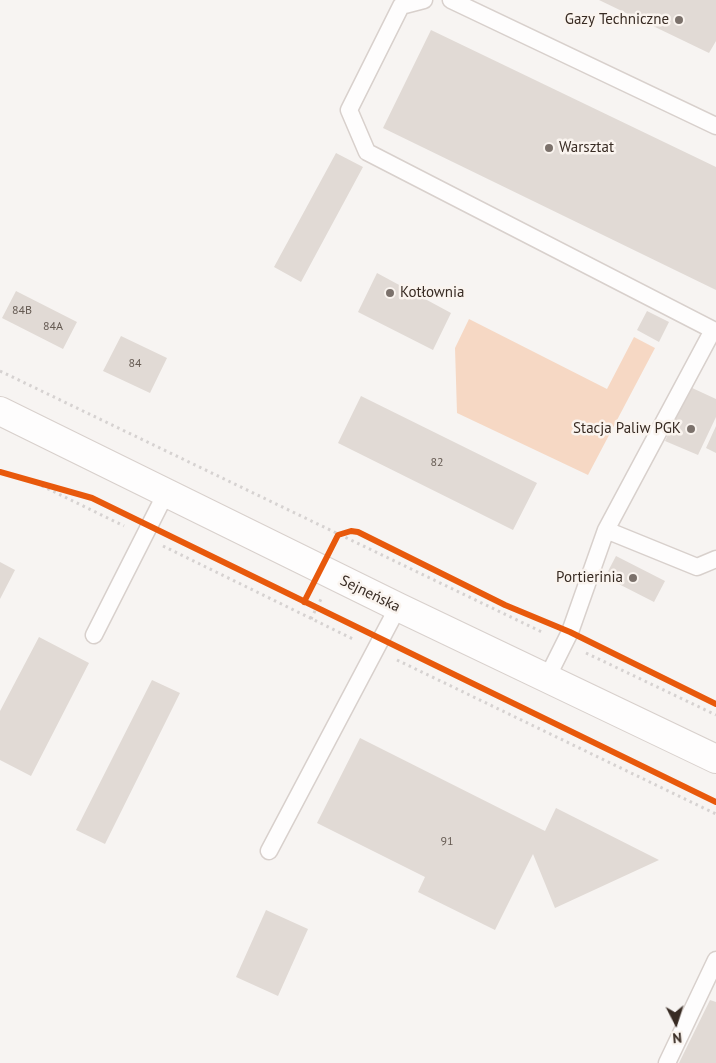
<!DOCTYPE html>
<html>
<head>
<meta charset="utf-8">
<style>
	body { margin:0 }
	#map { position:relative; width:716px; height:1063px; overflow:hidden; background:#f7f4f2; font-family:"PT Sans",sans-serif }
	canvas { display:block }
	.north { position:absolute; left:651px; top:998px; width:50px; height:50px; -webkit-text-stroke:4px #faf4ef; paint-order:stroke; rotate:175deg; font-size:14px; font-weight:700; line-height:20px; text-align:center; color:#382b23 }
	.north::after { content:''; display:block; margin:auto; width:18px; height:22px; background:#382b23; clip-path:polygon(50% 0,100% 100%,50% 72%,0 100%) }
</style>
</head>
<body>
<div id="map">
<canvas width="716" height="1063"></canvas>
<div class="north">N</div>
</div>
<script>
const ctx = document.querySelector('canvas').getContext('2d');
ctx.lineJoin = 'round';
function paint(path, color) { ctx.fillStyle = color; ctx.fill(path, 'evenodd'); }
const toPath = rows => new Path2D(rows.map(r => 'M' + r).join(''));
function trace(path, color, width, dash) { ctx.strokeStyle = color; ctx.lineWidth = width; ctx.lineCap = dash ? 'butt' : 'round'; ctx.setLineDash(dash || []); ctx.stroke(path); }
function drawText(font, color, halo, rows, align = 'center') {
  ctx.font = font + ' "PT Sans",sans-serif'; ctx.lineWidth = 5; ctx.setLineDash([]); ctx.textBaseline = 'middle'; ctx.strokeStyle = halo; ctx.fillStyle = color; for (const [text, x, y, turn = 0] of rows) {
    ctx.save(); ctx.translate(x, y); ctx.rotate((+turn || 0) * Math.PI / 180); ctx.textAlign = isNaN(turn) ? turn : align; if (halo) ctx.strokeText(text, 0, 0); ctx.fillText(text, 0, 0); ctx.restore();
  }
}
paint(toPath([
	[469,319,607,389,634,337,655,348,588,475,457,413,455,348]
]), '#f6d8c4');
paint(toPath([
	[599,0,716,0,716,41,709,53],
	[431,30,716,167,716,290,383,128],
	[336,153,363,167,301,282,274,267],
	[377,273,451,313,433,350,358,312],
	[16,291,77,322,63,349,2,318],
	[647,311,669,322,659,342,637,330],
	[121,336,167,358,150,393,103,371],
	[690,387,716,399,716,417,698,455,665,441],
	[361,396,537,483,513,530,338,443],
	[716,426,716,453,706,448],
	[616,556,665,581,654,602,605,577],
	[0,562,15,570,0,599],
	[39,637,89,663,31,776,0,760,0,711],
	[152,680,180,693,105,844,76,830],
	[360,738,545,831,556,808,659,860,555,908,533,854,495,930,418,892,425,877,317,823],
	[266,910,308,929,278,996,236,977],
	[710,1000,716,1002,716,1063,679,1063]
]), '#e1dad5');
const lane = toPath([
	[424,0,401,6,349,110,367,152,713,330,606,530,570,632,547,678],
	[451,0,716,126],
	[606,530,697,567,716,559],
	[94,635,166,493],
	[269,851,398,607],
	[667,1063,716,960]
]);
const secondary = toPath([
	[0,411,398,607,716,759]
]);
trace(lane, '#d8d0cc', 19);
trace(secondary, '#d8d0cc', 30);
trace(toPath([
	[0,371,544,633],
	[30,480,124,526],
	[163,546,355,640],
	[311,619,321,599],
	[586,653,716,715],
	[397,660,716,814]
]), '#d6d2d1', 3, [2.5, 4]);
trace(lane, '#fefdfd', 16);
trace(secondary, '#fefdfd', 28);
trace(toPath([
	[0,472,92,498,716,802],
	[304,602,338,535,351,531,358,532,505,605,570,632,716,704]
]), '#e8590c', 6);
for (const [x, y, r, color] of [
	[679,20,5,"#7b716b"],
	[549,148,5,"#7b716b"],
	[390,293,5,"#7b716b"],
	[691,429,5,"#7b716b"],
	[633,578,5,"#7b716b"]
]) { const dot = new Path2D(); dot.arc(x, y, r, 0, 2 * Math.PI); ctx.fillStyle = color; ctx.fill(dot); trace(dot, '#faf4ef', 2); }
drawText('12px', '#655a52', null, [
	["84B",22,311],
	["84A",53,327],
	["84",135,364],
	["82",437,463],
	["91",447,842]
]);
drawText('15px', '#382b23', '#faf4ef', [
	["Gazy Techniczne",669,20],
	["Warsztat",559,148,"left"],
	["Kotłownia",400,293,"left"],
	["Stacja Paliw PGK",681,429],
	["Portierinia",623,578]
], 'right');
drawText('15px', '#382b23', '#faf4ef', [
	["Sejneńska",370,594,26]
]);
</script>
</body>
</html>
